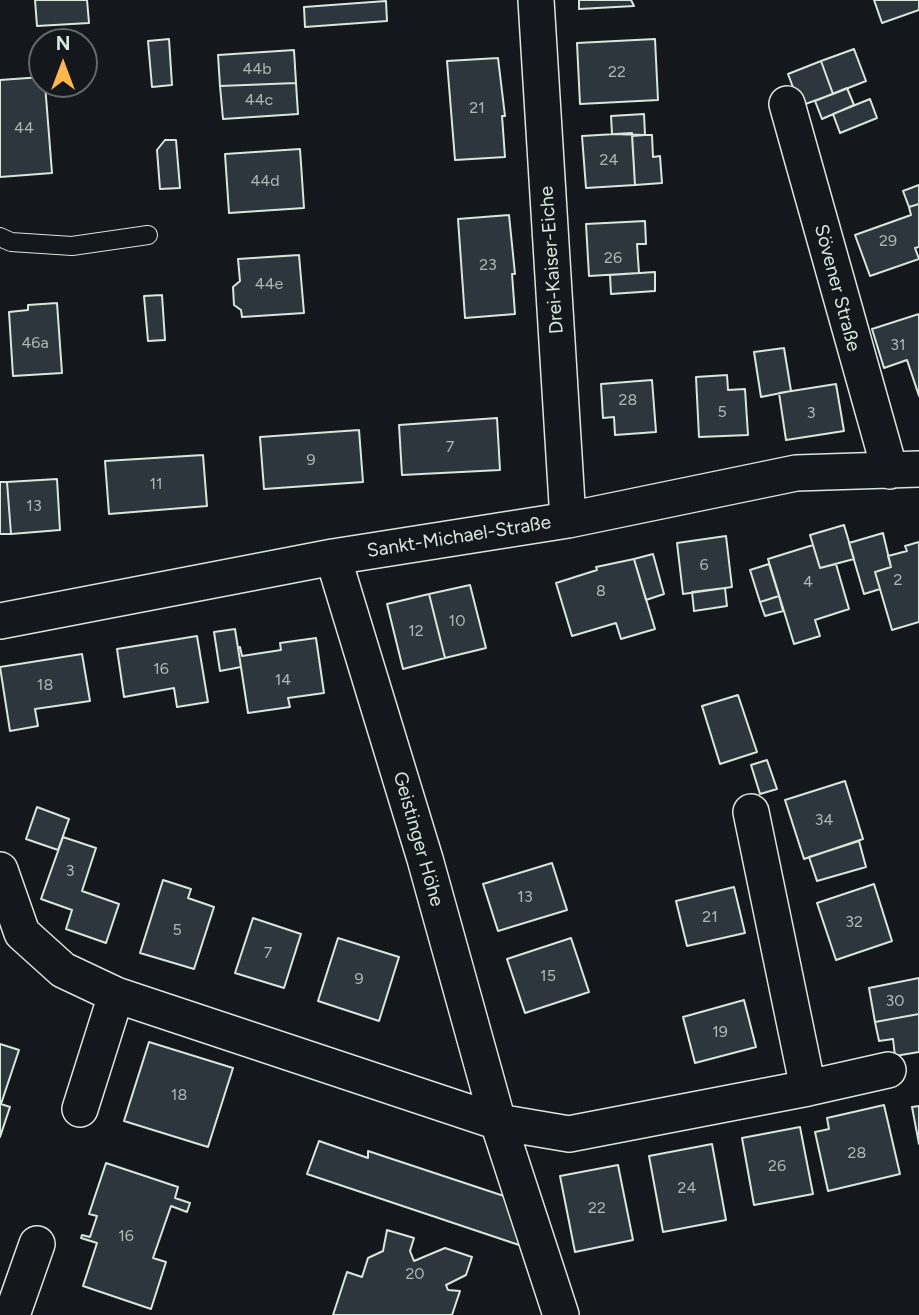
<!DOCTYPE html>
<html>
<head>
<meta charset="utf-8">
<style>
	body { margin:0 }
	#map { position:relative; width:919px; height:1315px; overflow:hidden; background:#14181c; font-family:Figtree,sans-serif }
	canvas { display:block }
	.north { position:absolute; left:28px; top:28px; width:70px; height:70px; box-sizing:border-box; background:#14181c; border:2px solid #626a69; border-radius:50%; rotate:0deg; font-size:19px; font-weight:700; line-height:28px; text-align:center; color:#d8e6dc }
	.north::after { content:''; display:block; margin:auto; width:24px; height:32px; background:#ffb74d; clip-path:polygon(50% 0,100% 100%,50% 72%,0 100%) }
</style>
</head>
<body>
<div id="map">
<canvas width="919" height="1315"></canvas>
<div class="north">N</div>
</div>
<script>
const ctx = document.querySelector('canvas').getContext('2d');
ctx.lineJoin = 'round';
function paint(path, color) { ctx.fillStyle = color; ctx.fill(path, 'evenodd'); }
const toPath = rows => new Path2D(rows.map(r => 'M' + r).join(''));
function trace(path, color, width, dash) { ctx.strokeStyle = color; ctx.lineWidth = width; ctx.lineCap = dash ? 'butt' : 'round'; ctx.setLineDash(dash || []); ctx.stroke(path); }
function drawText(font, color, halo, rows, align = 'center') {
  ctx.font = font + ' Figtree,sans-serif'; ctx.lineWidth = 5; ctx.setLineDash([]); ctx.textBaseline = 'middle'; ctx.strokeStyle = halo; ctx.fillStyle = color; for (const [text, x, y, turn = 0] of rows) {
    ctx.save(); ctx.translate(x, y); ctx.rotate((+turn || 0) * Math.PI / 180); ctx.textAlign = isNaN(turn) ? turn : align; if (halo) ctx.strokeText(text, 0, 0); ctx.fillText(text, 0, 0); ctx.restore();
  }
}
const building = toPath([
	[35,0,87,0,89,23,37,26,35,0],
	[579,0,631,0,634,6,579,9,579,0],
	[874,0,919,0,919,10,882,23,874,0],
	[386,1,387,21,305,27,304,7,386,1],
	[169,39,172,85,152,87,148,41,169,39],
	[655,39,658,100,580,104,577,43,655,39],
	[854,49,866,81,833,94,821,61,854,49],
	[294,50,296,83,220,86,218,55,294,50],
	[498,58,505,116,502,116,505,157,455,160,447,61,498,58],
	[821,61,833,94,800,106,788,74,821,61],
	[42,77,42,84,45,84,52,173,0,177,0,80,42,77],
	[296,83,298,114,223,119,220,86,296,83],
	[847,88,854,105,822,119,815,101,847,88],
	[870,99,877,118,840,133,833,114,870,99],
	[644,114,645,135,612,134,611,116,644,114],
	[632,133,635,185,586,188,582,136,632,133],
	[645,135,652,135,653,157,660,156,662,183,635,185,632,136,645,135],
	[165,140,176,140,180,188,160,189,157,150,165,140],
	[300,149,304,208,229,213,225,154,300,149],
	[919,185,919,204,909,207,903,191,919,185],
	[919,204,919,247,915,248,919,259,870,276,855,235,911,215,909,207,919,204],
	[509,215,515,274,512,274,515,314,465,318,458,219,509,215],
	[645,221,646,244,637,244,639,273,589,276,586,224,645,221],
	[299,255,304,313,242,317,241,310,234,305,233,287,240,281,238,259,299,255],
	[655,272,655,291,611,294,610,275,655,272],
	[162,295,165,340,148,341,144,296,162,295],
	[57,303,62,373,13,376,9,312,28,310,28,305,57,303],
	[919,314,919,396,907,360,884,368,872,329,919,314],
	[784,348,791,391,761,397,754,352,784,348],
	[727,375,728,390,745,389,748,435,699,437,696,377,727,375],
	[652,380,656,432,615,435,614,417,603,418,601,384,652,380],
	[836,384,844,431,786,440,779,393,836,384],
	[497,418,500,470,402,475,399,425,497,418],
	[359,430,363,482,264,489,260,437,359,430],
	[203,455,207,506,109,514,105,461,203,455],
	[57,479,60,530,11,534,7,482,57,479],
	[0,482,7,482,11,534,0,534,0,482],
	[844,525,854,559,820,568,810,535,844,525],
	[883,533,891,567,875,572,880,589,864,594,849,543,883,533],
	[726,536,732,587,683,594,677,543,726,536],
	[919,542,919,622,892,630,875,572,891,567,888,556,907,551,905,546,919,542],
	[813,545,820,568,836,564,849,609,815,620,820,636,794,644,768,559,813,545],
	[653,554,664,594,646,600,634,559,653,554],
	[634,559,655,629,621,639,616,623,572,636,556,583,597,570,596,567,634,559],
	[769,564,779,596,760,602,750,570,769,564],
	[470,585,486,648,445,658,429,594,470,585],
	[725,588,727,606,694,611,692,592,725,588],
	[429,594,445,658,403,669,387,604,429,594],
	[779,596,783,611,765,616,760,602,779,596],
	[235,629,241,667,220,671,214,632,235,629],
	[197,636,208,702,177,707,174,688,124,697,117,649,197,636],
	[316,638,324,693,288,698,290,707,248,713,238,648,240,647,242,656,281,650,280,643,316,638],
	[82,654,90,701,35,709,38,726,10,731,0,667,82,654],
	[738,695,757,752,720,764,702,706,738,695],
	[767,760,777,789,760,794,751,765,767,760],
	[845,781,863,839,804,859,785,800,845,781],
	[37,807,69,819,58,850,26,839,37,807],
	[63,837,96,848,82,891,119,904,106,943,66,929,72,910,41,899,63,837],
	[859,841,866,867,817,881,809,857,859,841],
	[552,863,567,910,498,931,483,884,552,863],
	[163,880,191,889,188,898,214,907,194,969,140,953,163,880],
	[874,884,892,941,836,960,817,903,874,884],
	[734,887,745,933,687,946,676,901,734,887],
	[253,918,301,934,284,988,235,973,253,918],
	[338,938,399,957,379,1021,318,1001,338,938],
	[571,938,589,992,525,1013,507,959,571,938],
	[919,978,919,1014,875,1022,869,988,919,978],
	[744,1000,756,1047,695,1063,683,1017,744,1000],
	[919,1014,919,1052,895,1056,893,1039,879,1041,875,1022,919,1014],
	[149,1042,233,1068,208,1147,124,1121,149,1042],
	[0,1044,19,1050,1,1104,10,1107,0,1137,0,1044],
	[884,1105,900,1174,828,1191,815,1132,829,1129,827,1118,884,1105],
	[919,1106,919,1144,912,1107,919,1106],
	[800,1127,813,1194,754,1205,742,1138,800,1127],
	[319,1141,368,1158,368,1151,510,1198,525,1247,307,1174,319,1141],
	[712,1144,726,1220,663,1232,649,1156,712,1144],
	[106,1163,178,1187,175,1198,190,1203,187,1212,171,1206,153,1258,166,1262,151,1309,83,1286,97,1243,81,1238,82,1235,90,1237,97,1216,89,1214,106,1163],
	[618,1165,633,1240,575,1252,560,1176,618,1165],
	[387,1230,414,1238,410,1251,414,1261,445,1248,472,1257,466,1275,446,1285,448,1290,460,1291,452,1315,333,1315,347,1272,362,1277,368,1258,383,1251,387,1230]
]);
paint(building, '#2c363c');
trace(building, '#d8e6dc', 2);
const lane = toPath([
	[0,237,11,242,72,246,148,235]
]);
const street = toPath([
	[536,0,568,520],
	[787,104,890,471],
	[333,557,425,859,498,1122,561,1315],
	[0,621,333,557,568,520,796,473,919,469],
	[0,870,22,933,63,970,116,995,498,1122,569,1134,808,1088,751,812],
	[808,1088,888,1070],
	[80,1109,116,995],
	[12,1315,37,1244]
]);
trace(lane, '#d8e6dc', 20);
trace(street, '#d8e6dc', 38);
trace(lane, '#14181c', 18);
trace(street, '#14181c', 35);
drawText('16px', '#adbab4', null, [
	["44b",257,69],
	["22",617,72],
	["44c",259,100],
	["21",477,108],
	["44",24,128],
	["24",609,160],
	["44d",265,181],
	["29",888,241],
	["26",613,258],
	["23",488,265],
	["44e",269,284],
	["46a",35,343],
	["31",898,345],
	["28",628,400],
	["5",722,412],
	["3",811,413],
	["7",450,447],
	["9",311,460],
	["11",156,484],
	["13",34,506],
	["6",704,565],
	["2",898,580],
	["4",808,582],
	["8",601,591],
	["10",457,621],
	["12",416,631],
	["16",161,669],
	["14",283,680],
	["18",45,685],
	["34",824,820],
	["3",70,871],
	["13",525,897],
	["21",710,917],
	["32",854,922],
	["5",177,930],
	["7",268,953],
	["15",548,976],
	["9",359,979],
	["30",895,1001],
	["19",720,1032],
	["18",179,1095],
	["28",857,1153],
	["26",777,1166],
	["24",687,1188],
	["22",597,1208],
	["16",126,1236],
	["20",415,1274]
]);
drawText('19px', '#d8e6dc', '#14181c', [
	["Drei-Kaiser-Eiche",552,260,-94],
	["Sövener Straße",837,288,75],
	["Sankt-Michael-Straße",459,537,-9],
	["Geistinger Höhe",418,839,74]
]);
</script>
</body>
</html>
